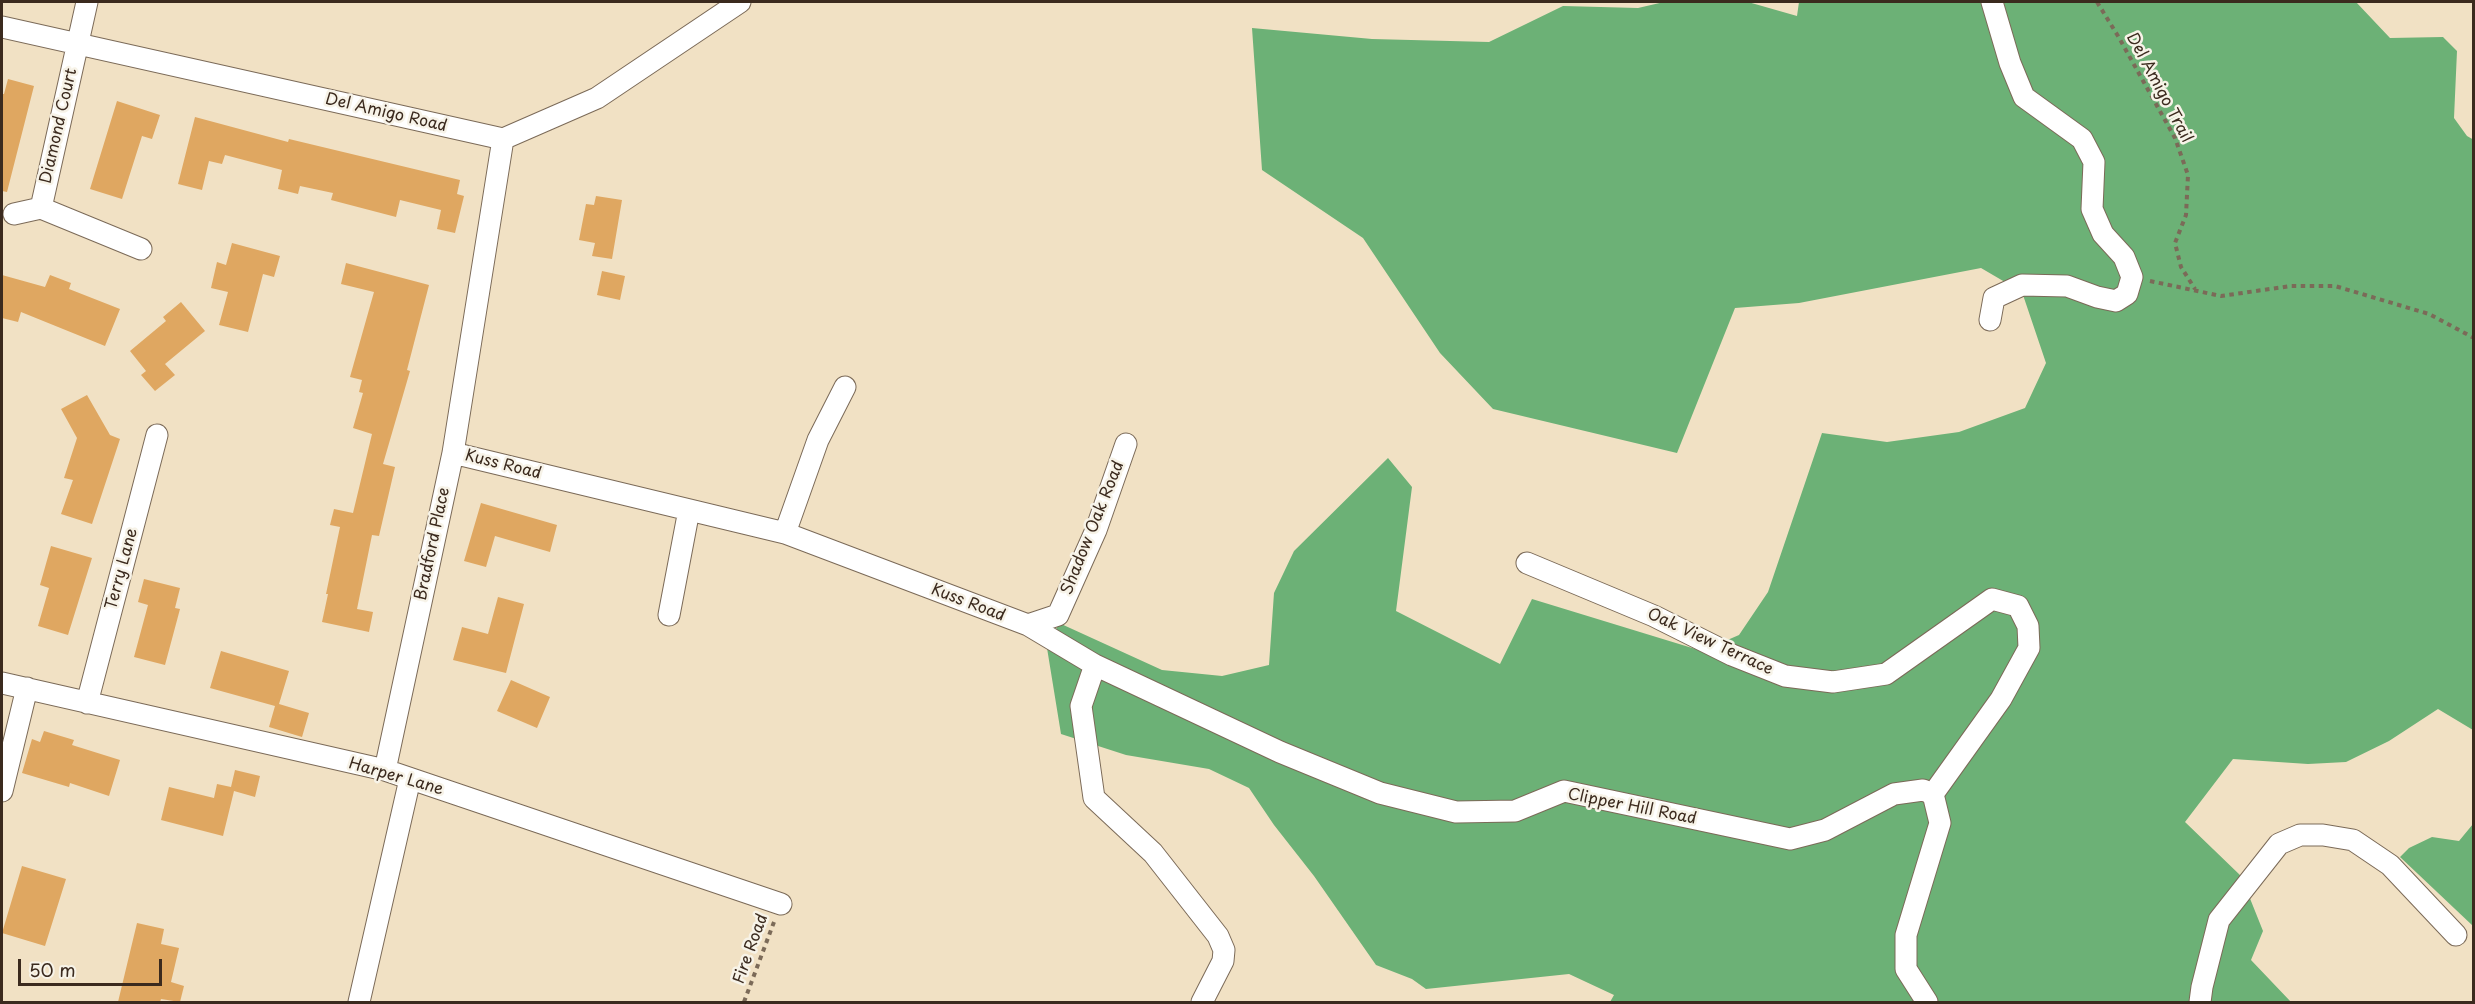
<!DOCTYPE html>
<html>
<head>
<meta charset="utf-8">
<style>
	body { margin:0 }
	#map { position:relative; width:2475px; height:1004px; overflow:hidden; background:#f1e1c4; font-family:"Playpen Sans",sans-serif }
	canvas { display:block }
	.frame { position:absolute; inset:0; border:3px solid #3b2a1e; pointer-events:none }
	.scale { position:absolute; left:18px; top:959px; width:144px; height:27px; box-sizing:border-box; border:3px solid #3b2a1e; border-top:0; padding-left:8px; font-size:18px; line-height:21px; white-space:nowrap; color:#3b2a1e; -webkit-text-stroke:4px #f7f3e8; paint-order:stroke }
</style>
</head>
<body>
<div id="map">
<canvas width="2475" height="1004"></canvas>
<div class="frame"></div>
<div class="scale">50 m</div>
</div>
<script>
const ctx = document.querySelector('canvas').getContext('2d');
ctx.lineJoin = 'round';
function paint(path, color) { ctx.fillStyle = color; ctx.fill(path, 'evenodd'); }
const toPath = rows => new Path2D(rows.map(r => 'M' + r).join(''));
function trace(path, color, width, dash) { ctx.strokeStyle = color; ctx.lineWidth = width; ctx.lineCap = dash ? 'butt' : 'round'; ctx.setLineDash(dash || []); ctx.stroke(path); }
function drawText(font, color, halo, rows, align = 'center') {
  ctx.font = font + ' "Playpen Sans",sans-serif'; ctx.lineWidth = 5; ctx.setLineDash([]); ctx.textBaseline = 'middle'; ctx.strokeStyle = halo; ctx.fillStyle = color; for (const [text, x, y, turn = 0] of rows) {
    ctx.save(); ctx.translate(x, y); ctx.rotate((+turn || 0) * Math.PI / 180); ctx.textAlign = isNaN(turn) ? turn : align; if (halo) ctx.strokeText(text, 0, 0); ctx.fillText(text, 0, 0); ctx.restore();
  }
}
paint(toPath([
	[1664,2,1748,2,1797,16,1799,2,2356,2,2390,38,2443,37,2457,51,2454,118,2467,136,2474,140,2473,730,2438,709,2389,741,2346,762,2308,764,2233,759,2185,822,2241,876,2263,931,2251,960,2291,1002,1610,1002,1614,995,1569,974,1426,989,1412,979,1376,965,1314,876,1274,825,1249,788,1209,769,1126,755,1061,734,1047,648,1059,623,1162,670,1222,676,1269,665,1274,593,1294,551,1388,458,1412,487,1396,611,1500,664,1532,599,1702,651,1739,635,1768,592,1822,433,1887,442,1959,432,2025,408,2046,363,2022,292,1981,268,1799,303,1735,308,1677,453,1493,409,1440,353,1363,238,1262,170,1252,28,1372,39,1489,42,1563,6,1638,8],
	[2473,824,2473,926,2400,857,2409,848,2432,837,2459,841]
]), '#6cb176');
paint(toPath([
	[8,79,34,86,7,192,2,191,2,94,4,94],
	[117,101,160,115,152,139,142,136,122,199,90,189],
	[195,117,288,142,289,139,460,180,457,194,464,196,455,233,437,229,441,210,400,200,396,217,331,200,333,193,300,186,298,194,278,189,282,170,225,155,222,164,209,161,202,190,178,184],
	[596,196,622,200,612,259,592,256,595,243,579,240,586,204,594,205],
	[232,243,280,256,274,277,263,274,248,332,219,325,228,292,211,288,217,262,226,265],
	[346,263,429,285,407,370,410,371,383,464,395,467,379,536,372,535,357,609,373,612,369,632,322,622,328,594,326,594,340,527,330,525,334,509,353,513,372,434,353,428,363,393,359,392,362,380,350,377,374,292,341,284],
	[602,271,625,276,620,300,597,295],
	[2,275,45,287,50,275,71,283,69,289,120,309,105,346,21,312,18,322,2,318],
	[181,302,205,331,165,364,175,375,155,391,141,375,146,371,130,351,166,321,163,317],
	[87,395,110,435,120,439,92,524,61,514,73,480,64,478,77,438,61,409],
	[481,503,557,525,550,552,495,536,486,567,464,561],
	[51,546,92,558,68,635,38,626,49,588,40,585],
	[144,579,180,588,175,608,180,609,165,665,134,657,148,605,138,602],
	[498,597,524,604,506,673,453,660,462,627,488,634],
	[221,651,289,671,279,704,309,713,302,737,269,727,275,706,210,688],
	[511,680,550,697,537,728,497,711],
	[44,731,74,740,72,745,120,760,109,796,70,783,69,787,22,773,32,739,40,742],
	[235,770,260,776,255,797,234,791,223,836,161,820,169,787,214,798,217,784,231,787],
	[22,866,66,879,45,946,2,933],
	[137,923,164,929,161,944,179,948,171,982,184,986,180,1002,161,999,160,1002,118,1002]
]), '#dfa761');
const minor = toPath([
	[2,27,503,139,597,98,740,2],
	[41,208,87,2],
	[14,214,41,208,141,249],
	[1990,320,1994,298,2022,285,2067,286,2097,297,2116,301,2127,294,2132,277,2124,257,2103,234,2092,209,2094,162,2082,139,2024,97,2010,63,1992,2],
	[453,453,785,533,1028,625,1095,665,1280,752,1380,793,1456,812,1515,811,1564,791,1790,839,1825,830,1894,794,1923,790,1933,794,1940,823,1906,935,1906,969,1927,1002],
	[785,533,818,440,845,387],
	[1527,563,1654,616,1732,655,1785,676,1833,682,1886,674,1992,599,2018,606,2028,626,2029,648,2001,699,1933,794],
	[669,615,689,510],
	[1028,625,1058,615,1096,530,1126,444],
	[1095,665,1081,706,1094,798,1153,853,1218,936,1224,950,1223,961,1202,1002],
	[2,683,385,770,781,904],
	[87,703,157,435],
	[385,770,453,453,503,139],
	[2,791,27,688],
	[359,1002,410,779],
	[2200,1002,2202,987,2219,920,2279,844,2300,835,2323,835,2353,840,2390,865,2456,935]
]);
trace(minor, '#7b6a58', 23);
trace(toPath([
	[2097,2,2118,36,2175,138,2188,175,2186,215,2175,243,2181,267,2195,289],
	[2150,281,2221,296,2291,286,2335,286,2429,314,2474,338],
	[744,1002,774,922]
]), '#7b6a58', 4, [4.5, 4.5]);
trace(minor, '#fff', 21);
drawText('16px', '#3b2a1e', '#f7f3e8', [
	["Del Amigo Trail",2159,88,62],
	["Del Amigo Road",386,113,13],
	["Diamond Court",59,126,-77],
	["Kuss Road",503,465,14],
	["Shadow Oak Road",1093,528,-68],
	["Bradford Place",433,544,-78],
	["Terry Lane",122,569,-75],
	["Kuss Road",968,603,21],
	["Oak View Terrace",1710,642,25],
	["Harper Lane",396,777,16],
	["Clipper Hill Road",1632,807,11],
	["Fire Road",751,949,-70]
]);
</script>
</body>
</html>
